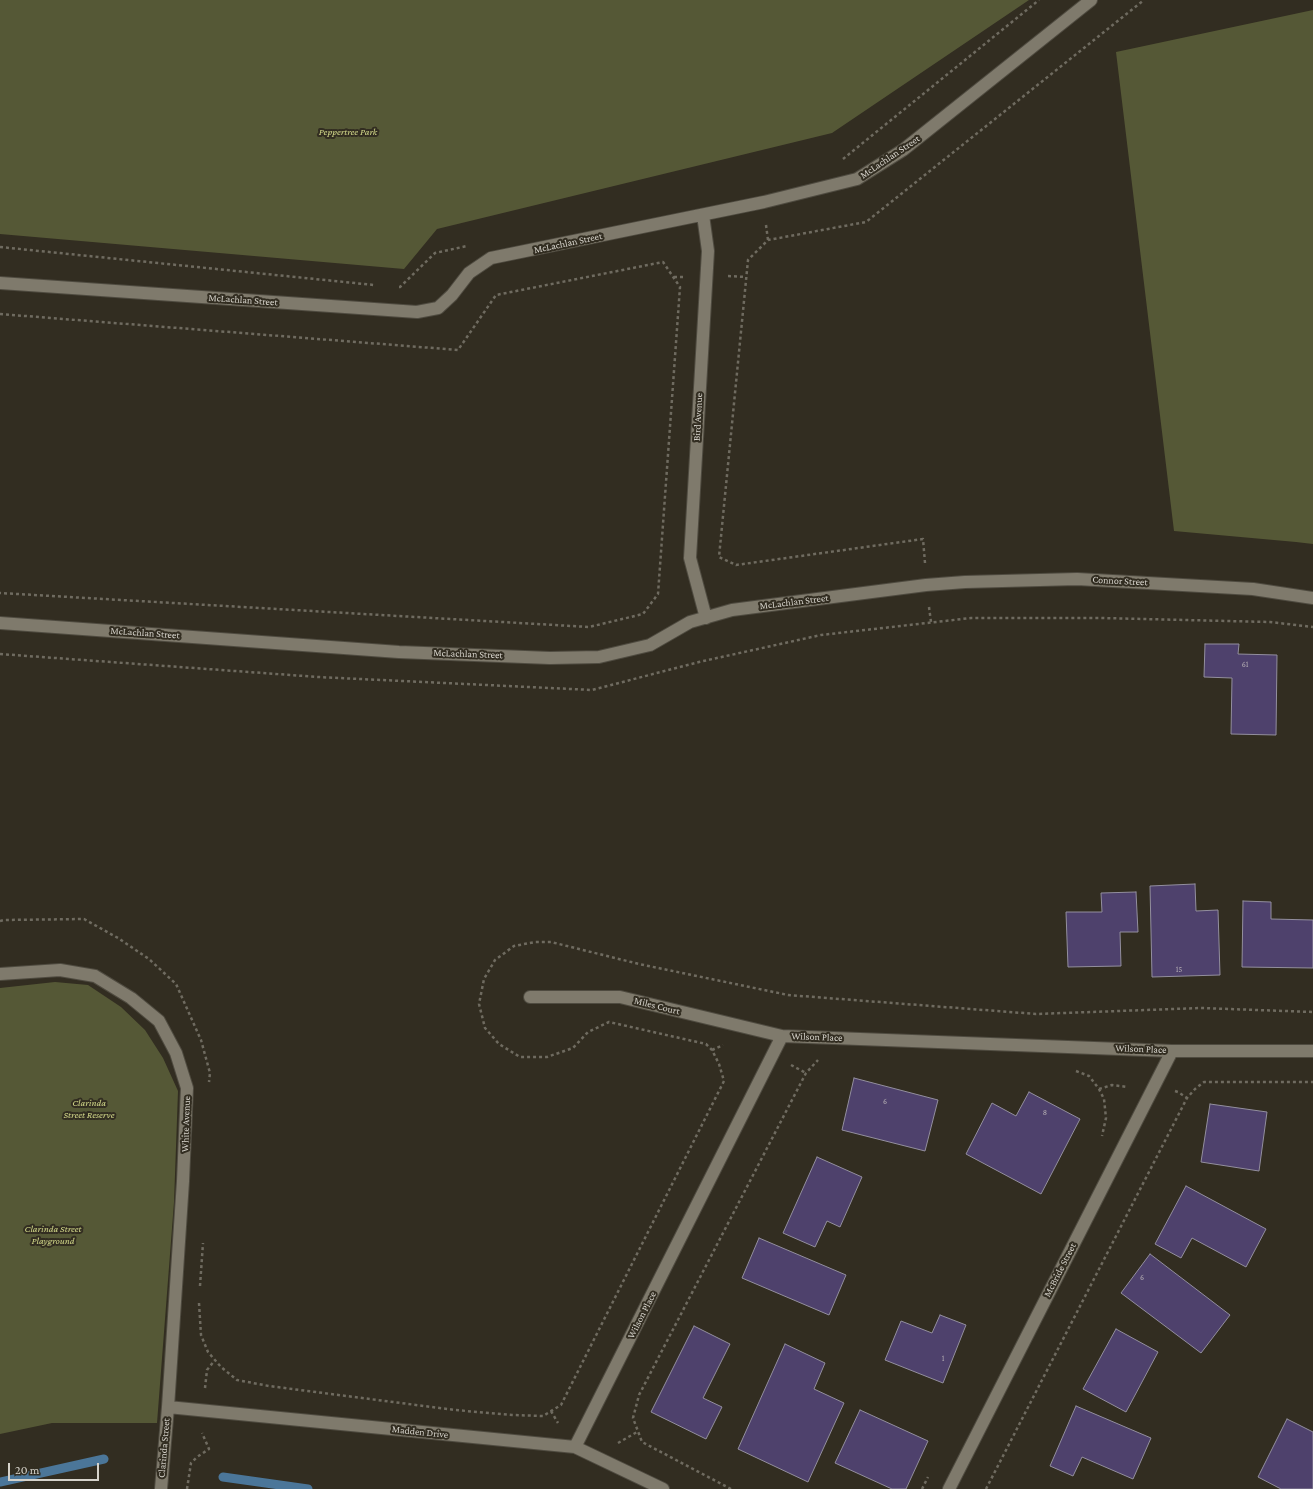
<!DOCTYPE html>
<html>
<head>
<meta charset="utf-8">
<style>
	body { margin:0 }
	#map { position:relative; width:1313px; height:1489px; overflow:hidden; background:#322d21; font-family:"Crimson Pro",serif }
	canvas { display:block }
	.scale { position:absolute; left:8px; top:1463px; width:91px; height:18px; box-sizing:border-box; border:2px solid #d6d3cb; border-top:0; padding-left:5px; font-size:12px; line-height:14px; white-space:nowrap; color:#d6d3cb; -webkit-text-stroke:3px #322d21; paint-order:stroke }
</style>
</head>
<body>
<div id="map">
<canvas width="1313" height="1489"></canvas>
<div class="scale">20 m</div>
</div>
<script>
const ctx = document.querySelector('canvas').getContext('2d');
ctx.lineJoin = 'round';
function paint(path, color) { ctx.fillStyle = color; ctx.fill(path, 'evenodd'); }
const toPath = rows => new Path2D(rows.map(r => 'M' + r).join(''));
function trace(path, color, width, dash) { ctx.strokeStyle = color; ctx.lineWidth = width; ctx.lineCap = dash ? 'butt' : 'round'; ctx.setLineDash(dash || []); ctx.stroke(path); }
function drawText(font, color, halo, rows, align = 'center') {
  ctx.font = font + ' "Crimson Pro",serif'; ctx.lineWidth = 4; ctx.setLineDash([]); ctx.textBaseline = 'middle'; ctx.strokeStyle = halo; ctx.fillStyle = color; for (const [text, x, y, turn = 0] of rows) {
    ctx.save(); ctx.translate(x, y); ctx.rotate((+turn || 0) * Math.PI / 180); ctx.textAlign = isNaN(turn) ? turn : align; if (halo) ctx.strokeText(text, 0, 0); ctx.fillText(text, 0, 0); ctx.restore();
  }
}
paint(toPath([
	[0,0,1029,0,832,133,437,229,404,269,0,234],
	[1313,10,1313,544,1296,542,1174,531,1116,52],
	[55,982,88,985,121,1007,145,1030,163,1058,178,1091,174,1202,157,1423,52,1423,0,1434,0,988]
]), '#555836');
trace(toPath([
	[223,1477,308,1489],
	[0,1482,104,1459]
]), '#4b7699', 9);
const building = toPath([
	[1205,644,1239,644,1238,654,1277,655,1276,735,1231,734,1232,678,1204,677,1205,644],
	[1195,884,1196,911,1218,910,1220,975,1152,977,1150,886,1195,884],
	[1136,892,1138,932,1120,932,1121,966,1068,967,1066,912,1102,912,1101,893,1136,892],
	[1243,901,1271,902,1271,919,1313,920,1313,968,1242,967,1243,901],
	[854,1078,938,1100,925,1151,842,1130,854,1078],
	[1029,1092,1080,1119,1041,1194,966,1154,992,1103,1016,1116,1029,1092],
	[1210,1104,1267,1112,1259,1171,1201,1162,1210,1104],
	[817,1157,862,1177,840,1227,827,1221,815,1247,783,1233,817,1157],
	[1186,1186,1266,1229,1246,1267,1192,1238,1181,1258,1155,1244,1186,1186],
	[759,1238,846,1275,829,1315,742,1278,759,1238],
	[1150,1254,1230,1315,1201,1353,1121,1293,1150,1254],
	[940,1315,966,1325,943,1383,885,1360,901,1321,932,1333,940,1315],
	[694,1326,730,1344,703,1398,722,1407,706,1439,651,1412,694,1326],
	[1116,1329,1158,1352,1126,1412,1083,1389,1116,1329],
	[785,1344,825,1363,814,1389,844,1403,808,1482,738,1449,785,1344],
	[1076,1406,1151,1438,1133,1479,1082,1457,1073,1476,1050,1466,1076,1406],
	[860,1410,928,1441,906,1489,892,1489,835,1463,860,1410],
	[1287,1419,1313,1432,1313,1489,1281,1489,1258,1477,1287,1419]
]);
paint(building, '#4e416c');
trace(building, '#938f9e', 1);
const street = toPath([
	[703,215,708,251,690,558,706,618],
	[0,283,417,312,438,308,452,295,469,273,491,258,764,202,857,179,903,150,1091,0],
	[0,623,399,652,550,658,599,657,650,645,690,622,732,610,926,585,965,582,1077,579,1253,589,1313,598],
	[0,974,60,970,95,976,131,998,159,1021,176,1053,187,1088,183,1181,168,1407,161,1489],
	[530,997,620,997,782,1036,1172,1051,1313,1051],
	[168,1407,575,1447,663,1489],
	[575,1447,782,1036],
	[949,1489,1172,1051]
]);
trace(street, '#4f4b40', 14);
trace(toPath([
	[843,159,1039,0],
	[766,225,768,240],
	[0,247,374,285],
	[728,276,746,277],
	[674,277,685,277],
	[399,287,400,287,435,253,467,246],
	[0,314,458,350,496,295,663,262,680,287,658,594,643,614,589,627,0,593],
	[925,563,923,539,736,565,719,557,748,260,768,240,866,222,1144,0],
	[929,607,931,622],
	[0,654,318,677,592,690,699,662,821,635,971,618,1101,618,1270,622,1313,627],
	[0,921,4,920,84,919,118,938,149,959,176,984,201,1040,210,1073,209,1082],
	[712,1050,723,1045],
	[791,1065,806,1073],
	[1076,1071,1089,1076,1099,1089,1104,1099,1106,1118,1102,1136],
	[1099,1089,1112,1085,1128,1087],
	[1175,1091,1178,1092,1187,1098],
	[200,1286,203,1243],
	[199,1303,201,1335,208,1352,221,1367,237,1380,269,1386,455,1410,512,1415,543,1416,561,1405,724,1081,719,1064,712,1050,706,1044,609,1022,588,1032,573,1048,547,1057,520,1057,499,1044,485,1028,479,1004,484,979,495,960,514,946,535,942,551,942,639,964,788,995,1036,1014,1201,1008,1313,1012],
	[205,1388,207,1370,215,1360],
	[551,1411,558,1423],
	[618,1443,637,1432],
	[187,1489,191,1463,197,1457,209,1449,202,1433],
	[731,1489,642,1442,633,1418,639,1395,806,1073,818,1060],
	[922,1489,928,1477],
	[986,1489,1187,1098,1195,1089,1204,1082,1313,1082]
]), '#6f6b60', 2.5, [3, 3]);
trace(street, '#7f7a6c', 12);
drawText('8px', '#b4aeb3', null, [
	["61",1245,665],
	["15",1179,970],
	["6",885,1102],
	["8",1045,1113],
	["6",1142,1278],
	["1",943,1359]
]);
drawText('italic 10px', '#d2d889', '#322d21', [
	["Peppertree Park",348,132],
	["Clarinda",89,1103],
	["Street Reserve",89,1115],
	["Clarinda Street",53,1229],
	["Playground",53,1241]
]);
drawText('10px', '#d6d3cb', '#322d21', [
	["McLachlan Street",890,157,-34],
	["McLachlan Street",568,243,-12],
	["McLachlan Street",243,300,4],
	["Bird Avenue",698,417,-87],
	["Connor Street",1120,581,3],
	["McLachlan Street",794,602,-7],
	["McLachlan Street",145,633,4],
	["McLachlan Street",468,654,2],
	["Miles Court",657,1006,14],
	["Wilson Place",817,1037,2],
	["Wilson Place",1141,1049,2],
	["White Avenue",186,1124,-88],
	["McBride Street",1060,1270,-63],
	["Wilson Place",642,1315,-63],
	["Madden Drive",420,1432,6],
	["Clarinda Street",164,1448,-85]
]);
</script>
</body>
</html>
